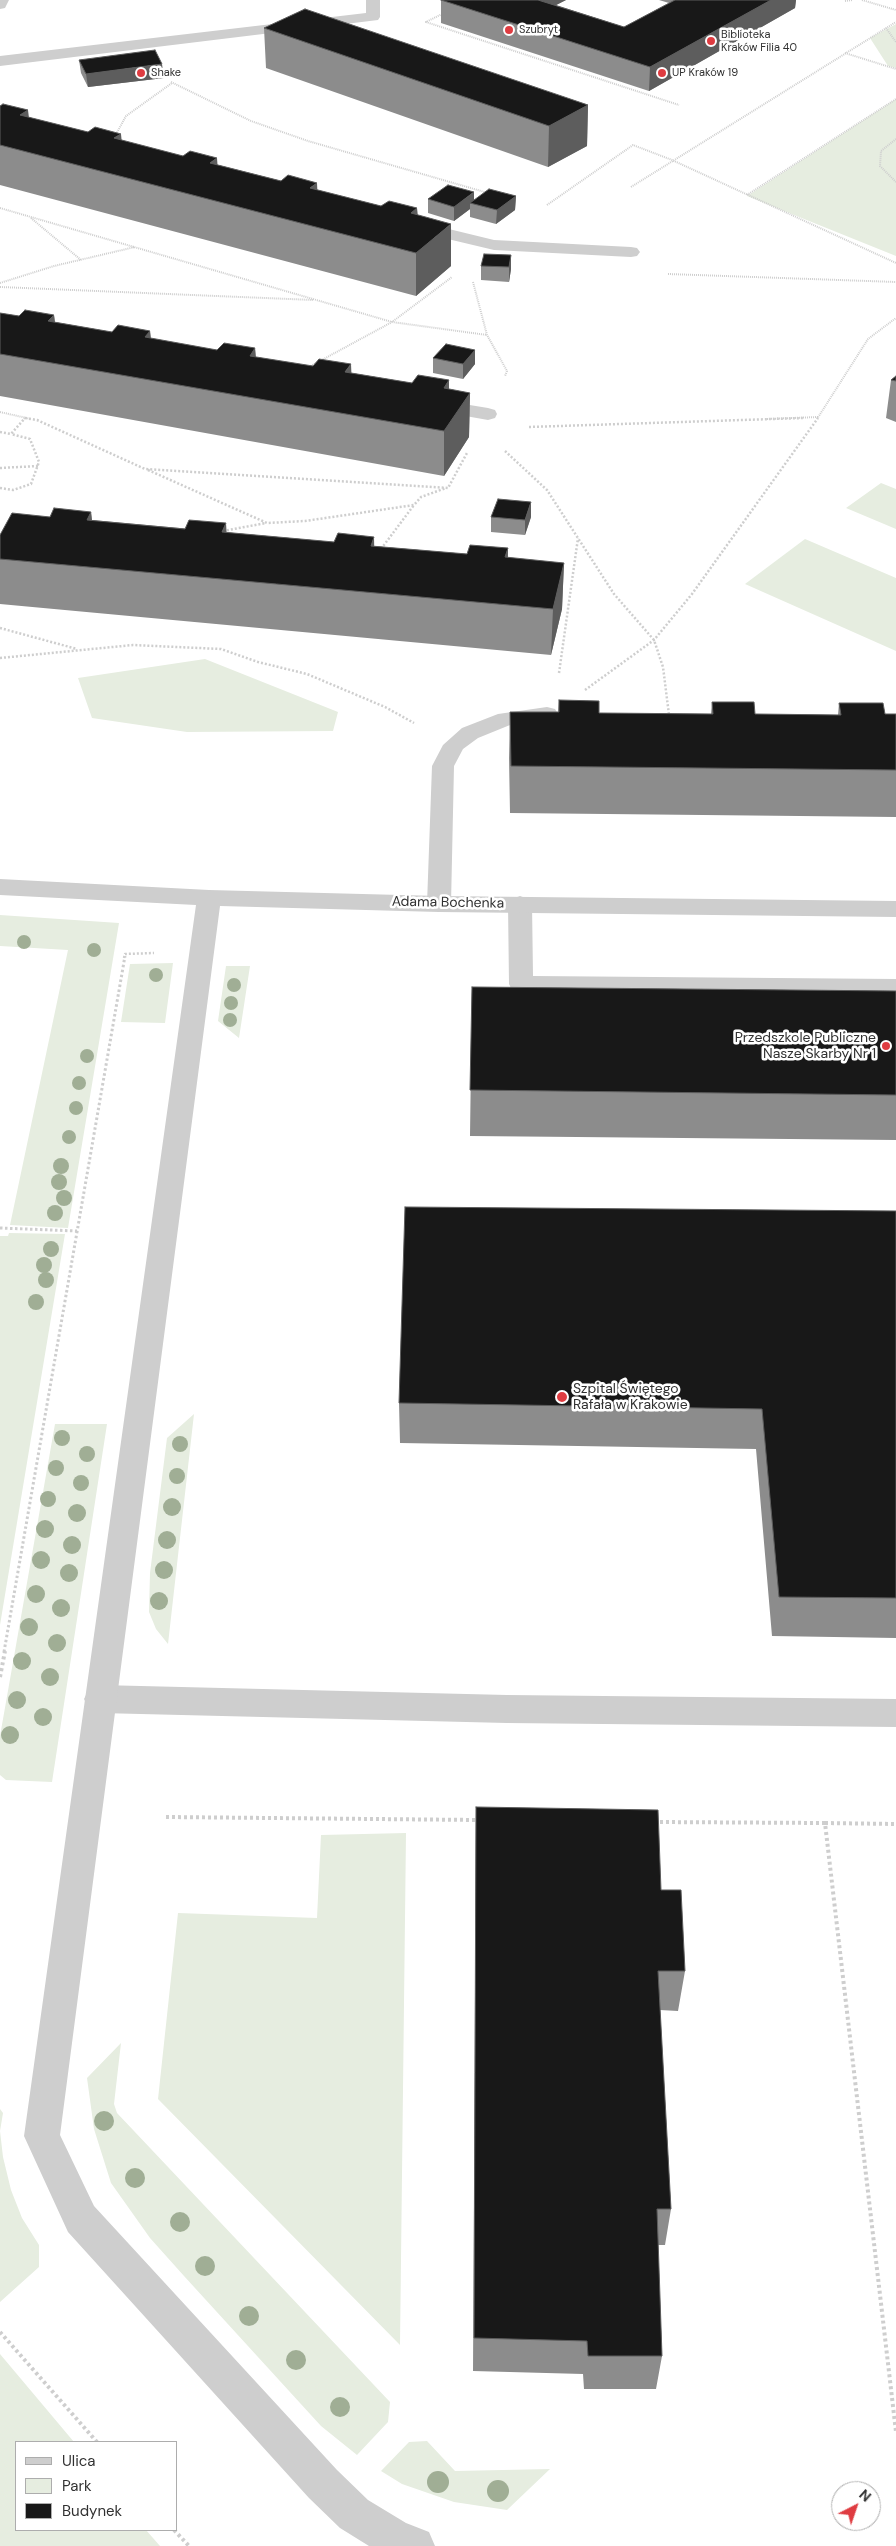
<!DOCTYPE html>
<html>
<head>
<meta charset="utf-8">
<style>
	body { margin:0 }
	#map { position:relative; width:896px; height:2546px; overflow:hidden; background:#fff; font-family:"DM Sans",sans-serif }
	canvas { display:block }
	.legend { position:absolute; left:15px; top:2441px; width:162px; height:90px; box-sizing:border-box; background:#fff; border:1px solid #adadad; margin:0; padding:6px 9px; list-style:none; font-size:15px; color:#313131 }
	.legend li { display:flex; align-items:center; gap:10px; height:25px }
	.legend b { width:25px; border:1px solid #adadad }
	.north { position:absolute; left:831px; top:2481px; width:50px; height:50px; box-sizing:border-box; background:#fff; border:1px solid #adadad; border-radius:50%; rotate:41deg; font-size:14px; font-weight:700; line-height:20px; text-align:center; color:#313131 }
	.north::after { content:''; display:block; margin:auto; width:18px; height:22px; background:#df3c41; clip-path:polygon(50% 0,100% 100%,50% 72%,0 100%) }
</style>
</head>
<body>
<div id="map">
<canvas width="896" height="2546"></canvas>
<ul class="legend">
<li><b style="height:6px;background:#cecece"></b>Ulica</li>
<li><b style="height:14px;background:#e6ede0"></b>Park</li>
<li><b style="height:14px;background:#181818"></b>Budynek</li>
</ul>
<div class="north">N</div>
</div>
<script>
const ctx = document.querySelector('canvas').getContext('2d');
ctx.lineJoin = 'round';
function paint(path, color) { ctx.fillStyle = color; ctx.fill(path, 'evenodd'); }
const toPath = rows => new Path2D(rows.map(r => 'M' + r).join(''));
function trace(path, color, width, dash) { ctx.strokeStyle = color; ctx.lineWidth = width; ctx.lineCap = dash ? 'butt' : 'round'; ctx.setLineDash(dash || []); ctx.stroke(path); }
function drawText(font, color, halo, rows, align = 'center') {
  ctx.font = font + ' "DM Sans",sans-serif'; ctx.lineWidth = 5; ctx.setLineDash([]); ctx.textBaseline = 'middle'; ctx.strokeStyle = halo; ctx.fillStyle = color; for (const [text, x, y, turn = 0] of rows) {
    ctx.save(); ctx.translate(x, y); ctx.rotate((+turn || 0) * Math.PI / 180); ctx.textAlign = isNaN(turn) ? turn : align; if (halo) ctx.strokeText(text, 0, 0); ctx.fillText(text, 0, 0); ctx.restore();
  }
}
paint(toPath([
	[896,24,896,68,888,66,870,38],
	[896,99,896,256,747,196],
	[881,483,896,489,896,529,846,508],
	[805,539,896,578,896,651,745,584],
	[205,659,338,712,333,731,187,732,92,718,78,678],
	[0,915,119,923,68,1228,10,1225,68,950,0,946],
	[173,963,165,1023,121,1022,130,964],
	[226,966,250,966,239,1038,218,1021],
	[9,1233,65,1234,0,1625,0,1236,8,1236],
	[194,1414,168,1644,156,1629,149,1612,150,1573,167,1438],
	[55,1424,107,1424,52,1782,6,1780,0,1775,0,1736],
	[406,1833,400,2345,158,2099,178,1913,317,1918,321,1835],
	[121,2043,114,2104,117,2113,390,2402,388,2422,357,2455,321,2426,184,2276,150,2238,111,2183,94,2129,87,2078],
	[0,2109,3,2113,0,2131,3,2157,11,2190,22,2218,39,2245,39,2267,0,2302],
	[0,2354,74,2442,16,2442,16,2530,146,2530,160,2546,0,2546],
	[427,2441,455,2471,550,2469,507,2510,454,2502,402,2484,381,2471,409,2442]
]), '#e6ede0');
trace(toPath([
	[862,0,896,10],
	[845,1,852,0],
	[444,13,426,22,679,105],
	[886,28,896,42],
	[845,53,896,69],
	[171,82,251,121,308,141,488,193],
	[115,136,126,116,172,83],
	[896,139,881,151,880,166,896,182],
	[631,187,896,22],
	[747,195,896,99],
	[547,205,633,145,672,160,896,263],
	[0,208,392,322,487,335],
	[31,218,81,260],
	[668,274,896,282],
	[473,282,487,335,507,371,505,376],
	[0,283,54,266,135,247],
	[0,287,313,300],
	[307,368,392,322,452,277],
	[0,412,31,419],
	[24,419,25,417],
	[767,419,818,417],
	[817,419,868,339,896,318]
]), '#cecece', 2, [1, 1]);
trace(toPath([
	[25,418,37,420,145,469,448,488,467,453],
	[529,427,803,418],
	[0,432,11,434,25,418],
	[505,451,547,490,614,594,654,640,663,667,669,715],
	[0,468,38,466],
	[148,470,267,523,305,521,414,505,421,497,446,488],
	[0,488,13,490,31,484,39,462,30,439,11,434],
	[223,531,266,523],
	[381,549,414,505],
	[0,628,77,649],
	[0,658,133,645,221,649,258,662,307,674,385,707,414,723],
	[559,673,578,538],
	[585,690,654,640,692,594,818,418],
	[124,958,125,954,154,953]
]), '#cecece', 2.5, [2, 2]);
trace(toPath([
	[0,1228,77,1231],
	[4,1652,125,956]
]), '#cecece', 3, [2.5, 2.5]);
trace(toPath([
	[0,1677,5,1651],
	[166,1817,478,1820],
	[654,1822,825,1823,896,2432],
	[825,1823,896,1824],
	[0,2332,97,2442],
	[174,2530,189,2546]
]), '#cecece', 4, [3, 3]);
paint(toPath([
	[0,0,9,0,5,8,0,9,0,0],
	[366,0,380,0,380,17,378,20,0,66,0,56,366,13,366,0],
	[416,221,494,240,631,247,637,248,640,252,637,256,631,257,494,250,410,230,408,226,410,222,416,221],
	[433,399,488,408,495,410,497,414,495,418,488,420,426,409,424,405,426,401,433,399],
	[547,707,555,709,558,714,555,719,510,725,478,738,463,749,454,766,451,904,447,909,439,912,431,909,427,904,432,766,443,745,462,728,498,714,547,707],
	[520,896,528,899,532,904,533,976,896,979,896,995,521,992,512,990,509,984,508,904,512,899,520,896],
	[100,1685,507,1695,896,1699,896,1727,507,1723,100,1713,89,1709,84,1699,89,1689,100,1685]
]), '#cecece');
paint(toPath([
	[0,879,209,890,439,896,896,901,896,917,439,912,220,906,60,2135,94,2206,337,2470,368,2500,406,2523,429,2532,435,2546,369,2546,340,2528,309,2498,68,2232,24,2136,196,905,0,895,0,879]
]), '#cecece');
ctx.fillStyle = '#a0ae95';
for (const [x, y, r] of [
	[24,942,7],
	[94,950,7],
	[156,975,7],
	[234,985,7],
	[231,1003,7],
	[230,1020,7],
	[87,1056,7],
	[79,1083,7],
	[76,1108,7],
	[69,1137,7],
	[61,1166,8],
	[59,1182,8],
	[64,1198,8],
	[55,1213,8],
	[51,1249,8],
	[44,1265,8],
	[46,1280,8],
	[36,1302,8],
	[62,1438,8],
	[180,1444,8],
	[87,1454,8],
	[56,1468,8],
	[177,1476,8],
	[81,1483,8],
	[48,1499,8],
	[172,1507,9],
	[77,1513,9],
	[45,1529,9],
	[167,1540,9],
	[72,1545,9],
	[41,1560,9],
	[164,1570,9],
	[69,1573,9],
	[36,1594,9],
	[159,1601,9],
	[61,1608,9],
	[29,1627,9],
	[57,1643,9],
	[22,1661,9],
	[50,1677,9],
	[17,1700,9],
	[43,1717,9],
	[10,1735,9],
	[104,2121,10],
	[135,2178,10],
	[180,2222,10],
	[205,2266,10],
	[249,2316,10],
	[296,2360,10],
	[340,2407,10],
	[438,2482,11],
	[498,2491,11]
]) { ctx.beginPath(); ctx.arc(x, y, r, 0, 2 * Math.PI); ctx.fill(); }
paint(toPath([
	[441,0,566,0,556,5,624,27,669,3,659,0,796,0,795,8,649,91,441,23],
	[264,28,588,105,587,146,548,167,266,68],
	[79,60,164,78,88,87,81,73],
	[0,106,28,110,28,117,381,206,417,208,418,215,451,266,416,296,0,185],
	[516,196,515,210,496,224,470,217,470,209,454,221,428,213,428,199,474,200],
	[511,255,511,269,509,282,481,280,481,266],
	[0,313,19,316,54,315,55,322,112,332,150,331,151,339,217,350,255,348,256,357,412,383,449,380,449,389,470,393,469,437,444,476,0,396],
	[475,350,475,364,463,379,433,373,433,358],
	[896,376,896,422,886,418,891,380],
	[91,512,92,520,334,542,374,537,374,546,467,554,508,548,508,558,564,563,562,609,551,655,0,604,0,559,50,517],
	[491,517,531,517,525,535,491,532],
	[559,700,599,713,711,714,712,702,755,714,838,715,839,703,885,714,896,714,896,817,510,813,509,758,510,712,558,712],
	[472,987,896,991,896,1140,470,1136],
	[896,1211,896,1638,772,1636,756,1449,400,1443,399,1403],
	[476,1807,661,1890,685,1971,678,2011,660,2010,671,2209,665,2245,658,2245,662,2356,656,2389,584,2389,583,2374,473,2371]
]), '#8c8c8c');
paint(toPath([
	[527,0,566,0,527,20],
	[771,0,796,0,795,8,649,91,650,67],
	[162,64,164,78,88,87,86,74],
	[588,105,587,146,548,167,549,126],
	[28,110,33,151,20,115],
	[121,134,125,175,114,138],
	[217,158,220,199,210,163],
	[317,183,319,225,310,188],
	[474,192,474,204,470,203,470,209,454,221,454,207],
	[516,196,515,210,496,224,497,210],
	[417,208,418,250,411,213],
	[451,224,451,266,416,296,416,253],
	[511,255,511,269,509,282,509,267],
	[54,315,59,358,48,321],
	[150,331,154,374,145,337],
	[255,348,258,392,250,356],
	[475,350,475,364,463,379,463,364],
	[351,364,353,408,345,372],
	[449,380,449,423,470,393,469,437,444,476,444,388],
	[531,502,531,517,525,535,525,520],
	[91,512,96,557,87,520],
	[226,523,229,569,222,532],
	[374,537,375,582,371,546],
	[508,548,507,594,505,557],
	[564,563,562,609,551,655,553,609]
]), '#5d5d5d');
const building = toPath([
	[441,0,538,0,624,27,675,0,771,0,650,67,441,0],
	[305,9,588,105,549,126,264,28,305,9],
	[155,50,162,64,86,74,79,60,155,50],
	[3,104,28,110,20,115,88,132,95,127,121,134,114,138,183,156,190,151,217,158,210,163,281,181,288,175,317,183,310,188,381,206,389,201,417,208,411,213,451,224,416,253,0,145,0,106,3,104],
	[448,185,474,192,454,207,428,199,448,185],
	[489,189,516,196,497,210,470,203,489,189],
	[484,254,511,255,509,267,481,266,484,254],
	[25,310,54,315,48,321,112,332,118,325,150,331,145,337,217,350,224,343,255,348,250,356,313,366,319,359,351,364,345,372,412,383,418,375,449,380,444,388,470,393,444,431,0,354,0,313,19,316,25,310],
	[446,344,475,350,463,364,433,358,446,344],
	[896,376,896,381,891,380,896,376],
	[498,499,531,502,525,520,491,517,498,499],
	[54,508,91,512,87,520,185,529,189,520,226,523,222,532,334,542,338,533,374,537,371,546,467,554,470,545,508,548,505,557,564,563,553,609,0,559,0,535,12,513,50,517,54,508],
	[559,700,599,701,599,713,713,714,712,702,754,702,755,714,841,715,839,703,883,703,885,714,896,714,896,770,511,766,510,712,559,712,559,700],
	[472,987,896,991,896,1095,470,1090,472,987],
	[405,1207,896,1211,896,1598,779,1597,762,1409,399,1403,405,1207],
	[476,1807,658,1810,661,1890,681,1890,685,1971,658,1971,671,2209,657,2209,662,2356,588,2356,587,2341,474,2338,476,1807]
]);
paint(building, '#181818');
trace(building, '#5d5d5d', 1);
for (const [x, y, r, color] of [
	[509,30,5,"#df3c41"],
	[711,41,5,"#df3c41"],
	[141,73,5,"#df3c41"],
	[662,73,5,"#df3c41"],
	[886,1046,5,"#df3c41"],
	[562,1397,6,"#df3c41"]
]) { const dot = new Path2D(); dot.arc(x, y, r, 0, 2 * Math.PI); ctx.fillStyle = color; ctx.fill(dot); trace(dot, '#fff', 2); }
drawText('11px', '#313131', '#fff', [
	["Szubryt",519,30],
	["Biblioteka",721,35],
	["Kraków Filia 40",721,48],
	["Shake",151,73],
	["UP Kraków 19",672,73]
], 'left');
drawText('14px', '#313131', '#fff', [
	["Adama Bochenka",448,903,1]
]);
drawText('14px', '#313131', '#fff', [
	["Przedszkole Publiczne",876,1038],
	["Nasze Skarby Nr 1",876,1054],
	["Szpital Świętego",573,1389,"left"],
	["Rafała w Krakowie",573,1405,"left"]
], 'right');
</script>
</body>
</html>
